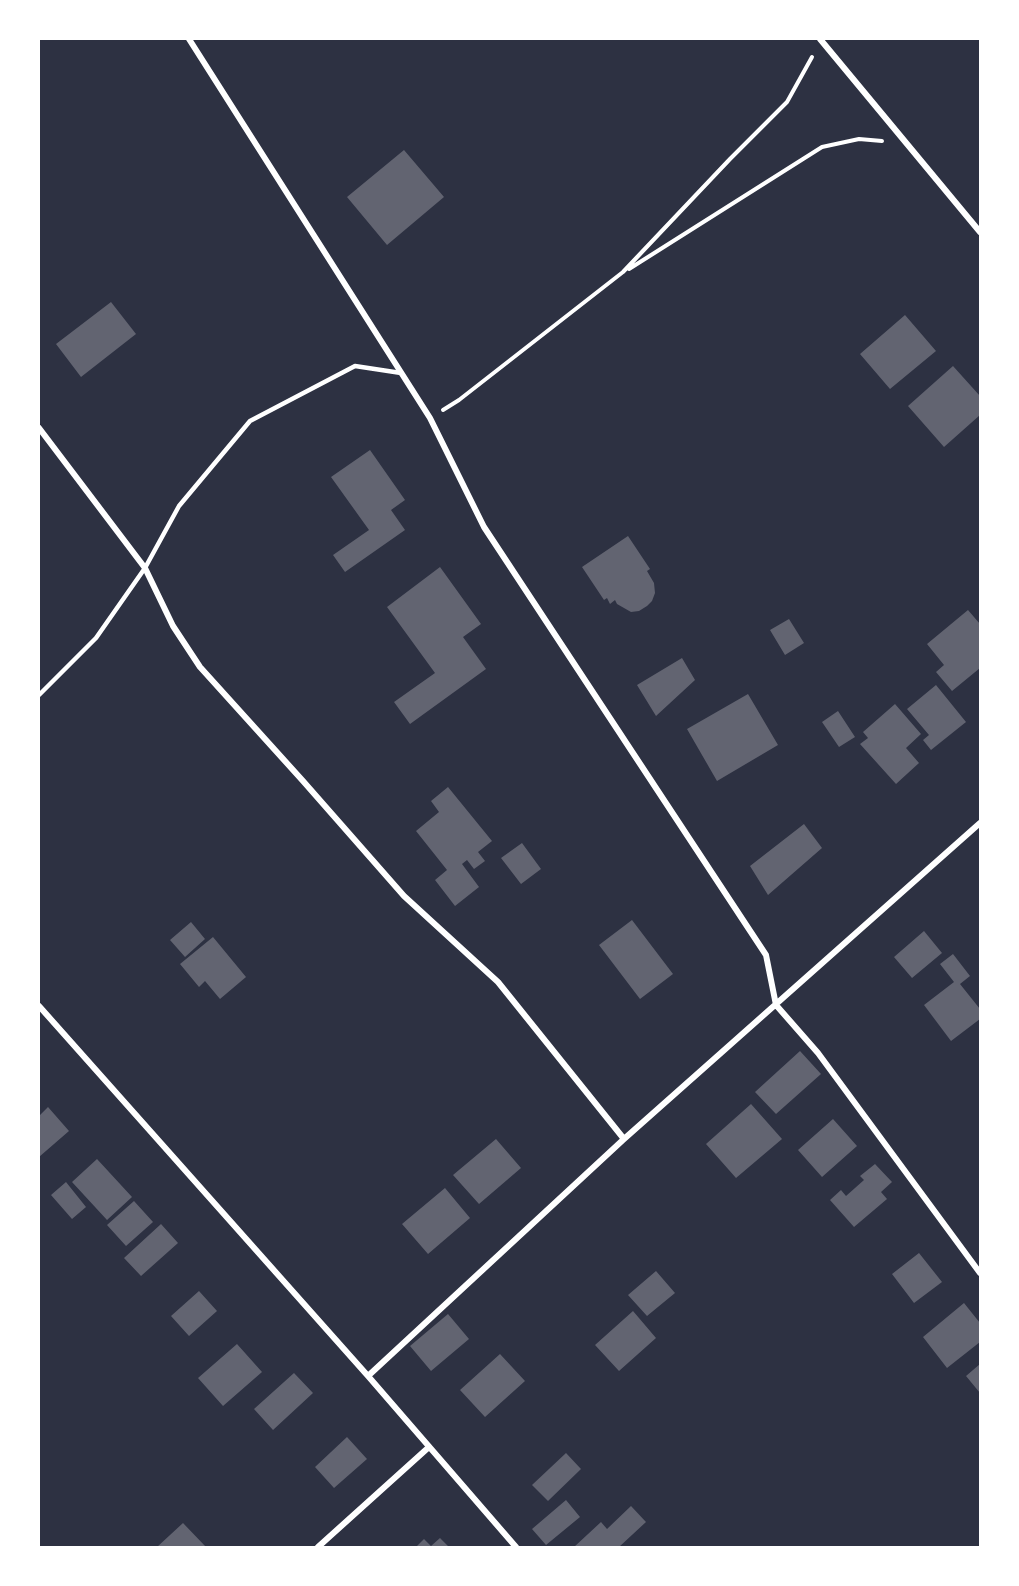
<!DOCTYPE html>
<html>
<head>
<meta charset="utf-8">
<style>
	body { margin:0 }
	#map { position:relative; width:1019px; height:1586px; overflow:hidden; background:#2d3142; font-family:"Golos Text",sans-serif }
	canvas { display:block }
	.frame { position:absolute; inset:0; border:40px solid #fff; pointer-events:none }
</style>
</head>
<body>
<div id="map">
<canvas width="1019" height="1586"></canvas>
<div class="frame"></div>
</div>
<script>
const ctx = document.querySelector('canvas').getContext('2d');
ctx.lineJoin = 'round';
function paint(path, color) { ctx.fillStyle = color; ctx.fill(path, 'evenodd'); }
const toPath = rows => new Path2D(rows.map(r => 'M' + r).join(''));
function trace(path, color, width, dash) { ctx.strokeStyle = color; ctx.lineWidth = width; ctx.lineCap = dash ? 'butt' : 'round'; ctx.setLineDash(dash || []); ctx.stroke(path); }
paint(toPath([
	[404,150,444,197,387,245,347,197],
	[111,302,136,334,81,377,56,344],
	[905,315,936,351,890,389,860,354],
	[953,366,980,396,980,415,944,447,908,406],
	[370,450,405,500,391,510,405,530,345,572,333,555,369,530,331,477],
	[628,536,650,569,647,571,654,583,655,593,652,601,647,606,639,611,631,612,617,604,615,600,610,604,607,598,604,600,582,567],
	[440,567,481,624,463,637,486,669,410,724,394,702,435,673,387,607],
	[968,610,980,624,980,668,952,691,936,672,944,665,927,644],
	[789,619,804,643,785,655,770,630],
	[682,658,695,680,656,716,637,685],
	[936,685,966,722,931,750,923,740,929,735,907,709],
	[748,694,778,745,717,781,687,729],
	[895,704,921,734,906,748,919,763,896,784,860,744,868,738,863,732],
	[838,711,855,737,839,747,822,722],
	[448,787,492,841,478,852,485,861,474,869,467,860,462,864,479,887,455,906,435,880,447,870,416,831,439,812,431,801],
	[804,824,822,848,768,895,750,866],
	[522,843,541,869,521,884,501,858],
	[632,920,673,974,640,999,599,945],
	[191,922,205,939,185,957,170,940],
	[924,931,942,953,912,978,894,957],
	[213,937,246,977,220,999,205,981,199,987,180,964],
	[953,954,970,976,960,984,980,1009,980,1019,951,1041,924,1005,954,982,940,964],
	[800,1051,821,1074,776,1114,755,1092],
	[751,1104,782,1139,736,1178,706,1144],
	[48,1107,69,1131,39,1157,39,1116],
	[833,1119,857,1146,822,1177,798,1150],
	[496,1139,521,1168,479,1204,453,1175],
	[97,1159,132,1197,107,1220,72,1182],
	[875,1164,892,1182,881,1192,887,1199,854,1227,830,1200,841,1190,846,1196,864,1180,860,1176],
	[66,1182,86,1207,72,1219,51,1195],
	[445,1188,470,1218,428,1254,402,1224],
	[134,1201,153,1222,126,1246,107,1225],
	[161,1224,178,1243,141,1276,124,1258],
	[919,1253,942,1282,914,1303,892,1274],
	[656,1271,675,1293,647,1316,628,1295],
	[199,1291,217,1311,189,1336,171,1316],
	[964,1303,980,1323,980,1342,947,1368,923,1337],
	[633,1311,656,1338,619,1371,595,1345],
	[448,1314,469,1339,431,1371,410,1346],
	[237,1344,262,1372,223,1406,198,1378],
	[500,1354,525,1381,485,1417,460,1390],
	[980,1364,980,1393,966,1376],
	[294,1373,313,1393,273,1430,254,1409],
	[347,1437,367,1459,334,1488,315,1467],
	[566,1453,581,1469,548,1501,532,1485],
	[566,1500,580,1517,546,1545,532,1529],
	[631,1506,646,1522,619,1547,574,1547,601,1522,607,1529],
	[183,1523,206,1547,157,1547],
	[440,1538,449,1547,416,1547,424,1539,431,1546]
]), '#626471');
trace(toPath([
	[629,269,822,147,859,139,882,141],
	[443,410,459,400,623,272,730,159,787,102,812,57]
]), '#fff', 4);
trace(toPath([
	[39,695,96,638,145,568,179,506,250,421,355,366,401,373]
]), '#fff', 4.5);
trace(toPath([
	[189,39,430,418,484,527,766,955,776,1005,818,1053,980,1273],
	[820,39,980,232],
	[39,428,145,568,173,626,200,667,303,781,404,896,498,982,624,1139],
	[39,1006,368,1376,516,1547],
	[368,1376,624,1139,980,823],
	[318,1547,429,1447]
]), '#fff', 6);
</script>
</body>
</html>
